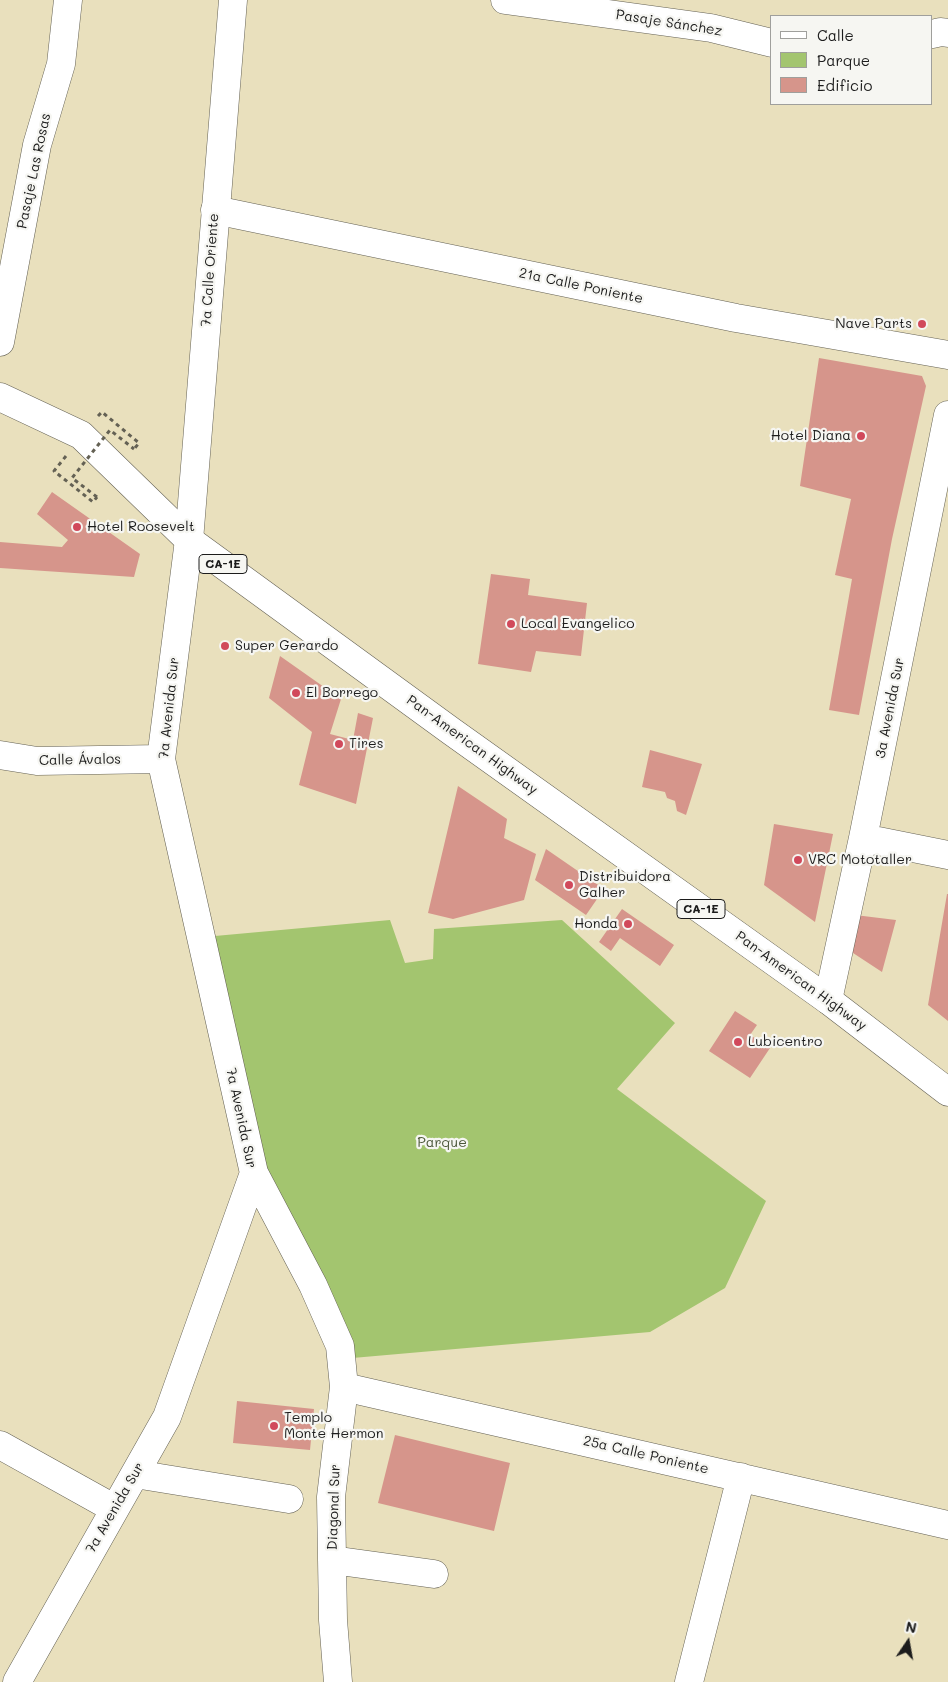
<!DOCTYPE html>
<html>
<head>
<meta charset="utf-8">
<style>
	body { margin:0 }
	#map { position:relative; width:948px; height:1682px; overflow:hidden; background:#e9e0bd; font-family:Mali,sans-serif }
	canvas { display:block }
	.legend { position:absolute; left:770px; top:15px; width:162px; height:90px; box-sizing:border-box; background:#f6f6f2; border:1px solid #9f9f9c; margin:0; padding:6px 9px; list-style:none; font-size:15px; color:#1c1c1c }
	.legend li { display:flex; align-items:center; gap:10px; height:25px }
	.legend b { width:25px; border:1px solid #9f9f9c }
	.north { position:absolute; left:883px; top:1617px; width:50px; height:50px; -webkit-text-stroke:4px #f6f6f2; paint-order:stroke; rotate:12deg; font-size:14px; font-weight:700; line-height:20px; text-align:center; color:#1c1c1c }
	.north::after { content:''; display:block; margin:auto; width:18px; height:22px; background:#1c1c1c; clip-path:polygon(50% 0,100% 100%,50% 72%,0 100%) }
</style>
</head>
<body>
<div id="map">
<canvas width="948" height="1682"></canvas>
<ul class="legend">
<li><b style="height:6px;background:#fff"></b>Calle</li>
<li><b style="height:14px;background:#a3c56f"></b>Parque</li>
<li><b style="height:14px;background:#d6958b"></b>Edificio</li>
</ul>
<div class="north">N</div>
</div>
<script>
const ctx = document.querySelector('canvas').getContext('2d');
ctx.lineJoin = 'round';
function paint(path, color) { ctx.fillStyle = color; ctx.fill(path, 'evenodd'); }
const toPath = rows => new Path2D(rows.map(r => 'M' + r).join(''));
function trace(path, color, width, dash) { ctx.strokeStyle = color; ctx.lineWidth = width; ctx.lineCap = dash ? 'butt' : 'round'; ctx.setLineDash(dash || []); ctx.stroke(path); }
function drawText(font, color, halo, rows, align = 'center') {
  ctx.font = font + ' Mali,sans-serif'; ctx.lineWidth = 4.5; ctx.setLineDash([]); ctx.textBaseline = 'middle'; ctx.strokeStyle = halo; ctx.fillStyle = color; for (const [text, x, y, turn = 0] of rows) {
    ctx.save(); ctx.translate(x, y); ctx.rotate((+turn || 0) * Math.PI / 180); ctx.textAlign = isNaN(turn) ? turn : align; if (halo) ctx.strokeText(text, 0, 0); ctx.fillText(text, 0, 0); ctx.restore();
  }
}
paint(toPath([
	[390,920,405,963,433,959,434,929,562,920,675,1023,617,1089,766,1201,725,1288,650,1332,341,1359,254,1173,215,936]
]), '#a3c56f');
paint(toPath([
	[819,358,922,376,926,386,892,539,859,715,829,710,852,579,835,575,851,499,800,486],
	[52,492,140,554,134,577,0,568,0,542,62,547,68,540,37,514],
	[491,574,530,579,528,595,587,603,581,656,536,651,531,672,478,664],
	[280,656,341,699,330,734,353,740,358,713,373,718,356,804,299,785,312,732,269,698],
	[650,750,702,764,686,815,677,811,675,801,667,798,665,792,642,787],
	[458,786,507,819,504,838,536,854,524,900,453,919,428,913],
	[774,824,833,834,815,922,764,885],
	[546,849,604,889,586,915,535,880],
	[947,894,948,894,948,1021,928,1005],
	[622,909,674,945,660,966,620,938,611,951,599,942],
	[855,915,896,920,882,972,850,951],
	[735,1011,757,1025,750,1035,770,1048,750,1078,709,1051],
	[237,1401,314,1409,310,1450,233,1443],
	[395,1435,510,1463,494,1531,378,1503]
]), '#d6958b');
const minor = toPath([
	[505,0,711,28,772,43],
	[932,34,941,32,948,33],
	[215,210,736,318,948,355],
	[0,342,37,145,61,64,68,0],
	[0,755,37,761,161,759],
	[863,838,948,855],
	[828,1000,863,838,948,415],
	[254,1173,313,1285,340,1346,344,1387,331,1497,333,1620,338,1682],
	[344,1387,948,1525],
	[0,1445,115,1509],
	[135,1474,289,1499],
	[332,1560,434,1574],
	[17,1682,167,1417,254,1173,161,759,189,540],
	[689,1682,741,1477]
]);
const major = toPath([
	[189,540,233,0]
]);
const highway = toPath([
	[0,397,81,435,189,540,451,731,828,1000,948,1092]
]);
trace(minor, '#646154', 29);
trace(major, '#646154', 29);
trace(highway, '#646154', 29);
trace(toPath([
	[98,416,102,412,139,443,134,449],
	[66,456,54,471,93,502,97,497]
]), '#646154', 3, [4, 4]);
trace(minor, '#fff', 28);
trace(major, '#fff', 28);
trace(highway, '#fff', 28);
trace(toPath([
	[97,497,72,478,110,430,134,449]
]), '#646154', 3, [4, 4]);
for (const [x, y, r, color] of [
	[922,324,5,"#d1495b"],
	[861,436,5,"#d1495b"],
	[77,527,5,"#d1495b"],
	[511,624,5,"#d1495b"],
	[225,646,5,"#d1495b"],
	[296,693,5,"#d1495b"],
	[339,744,5,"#d1495b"],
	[798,860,5,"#d1495b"],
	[569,885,5,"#d1495b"],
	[628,924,5,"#d1495b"],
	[738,1042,5,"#d1495b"],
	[274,1426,5,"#d1495b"]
]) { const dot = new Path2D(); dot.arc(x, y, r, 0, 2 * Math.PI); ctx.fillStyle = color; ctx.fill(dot); trace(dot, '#f6f6f2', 2); }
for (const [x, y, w] of [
	[223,564,48],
	[701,909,48]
]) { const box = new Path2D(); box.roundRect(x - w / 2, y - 9.5, w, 19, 4); ctx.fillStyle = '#f6f6f2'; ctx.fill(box); trace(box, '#1c1c1c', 1); }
drawText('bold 12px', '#1c1c1c', null, [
	["CA-1E",223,564],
	["CA-1E",701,909]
]);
drawText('14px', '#1c1c1c', '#f6f6f2', [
	["Pasaje Sánchez",669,23,9],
	["Pasaje Las Rosas",34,171,-78],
	["7a Calle Oriente",210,270,-86],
	["21a Calle Poniente",581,286,12],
	["7a Avenida Sur",169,708,-84],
	["3a Avenida Sur",890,708,-79],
	["Pan-American Highway",472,745,36],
	["Calle Ávalos",80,760,-1],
	["Pan-American Highway",801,981,36],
	["7a Avenida Sur",241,1118,78],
	["25a Calle Poniente",646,1455,13],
	["Diagonal Sur",334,1507,-88],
	["7a Avenida Sur",115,1508,-60]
]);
drawText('14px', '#1c1c1c', '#f6f6f2', [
	["Nave Parts",912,324,"right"],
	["Hotel Diana",851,436,"right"],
	["Hotel Roosevelt",87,527],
	["Local Evangelico",521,624],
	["Super Gerardo",235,646],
	["El Borrego",306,693],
	["Tires",349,744],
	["VRC Mototaller",808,860],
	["Distribuidora",579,877],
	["Galher",579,893],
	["Honda",618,924,"right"],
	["Lubicentro",748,1042],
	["Templo",284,1418],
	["Monte Hermon",284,1434]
], 'left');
drawText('14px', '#4b5739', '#f6f6f2', [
	["Parque",442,1143]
]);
</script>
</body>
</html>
